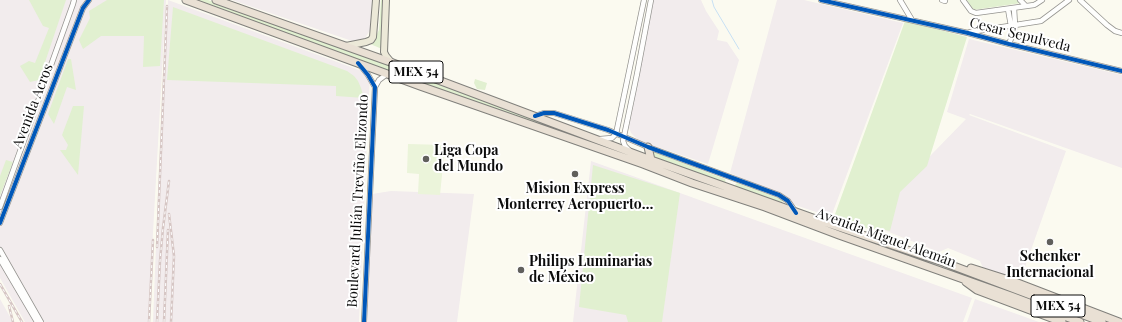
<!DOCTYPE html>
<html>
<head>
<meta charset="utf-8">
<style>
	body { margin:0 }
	canvas { display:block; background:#fbfaf0 }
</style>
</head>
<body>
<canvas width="1122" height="322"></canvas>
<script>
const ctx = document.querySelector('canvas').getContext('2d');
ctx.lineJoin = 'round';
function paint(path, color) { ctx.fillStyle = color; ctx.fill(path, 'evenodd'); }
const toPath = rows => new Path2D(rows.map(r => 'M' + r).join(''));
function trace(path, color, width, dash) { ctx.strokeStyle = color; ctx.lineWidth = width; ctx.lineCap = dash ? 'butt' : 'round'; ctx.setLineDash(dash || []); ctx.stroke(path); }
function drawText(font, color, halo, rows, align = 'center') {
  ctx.font = font + ' "Playfair Display",serif'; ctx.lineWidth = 4; ctx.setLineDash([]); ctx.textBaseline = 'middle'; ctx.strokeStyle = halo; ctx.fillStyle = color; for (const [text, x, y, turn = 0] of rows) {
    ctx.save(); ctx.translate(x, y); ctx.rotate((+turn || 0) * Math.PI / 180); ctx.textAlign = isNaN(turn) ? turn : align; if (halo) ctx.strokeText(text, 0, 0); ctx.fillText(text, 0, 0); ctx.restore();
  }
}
paint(toPath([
	[0,0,166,0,148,322,25,322,0,278],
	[168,0,370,74,359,322,153,322,158,195],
	[232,0,372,0,370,30,364,40,355,42],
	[653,0,701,0,706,11,719,31,717,40,727,42,739,60,708,164,642,142,637,139,631,133,629,127],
	[777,0,804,0,903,23,831,217,795,205,730,173],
	[969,39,1122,75,1122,168,970,114,969,115,1066,151,1020,281,983,268,980,261,948,248,939,252,884,230,897,190,966,119,947,112],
	[591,161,972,298,963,322,573,322],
	[391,191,474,194,457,322,367,322,372,194],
	[0,299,13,322,0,322],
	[975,299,1039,322,967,322]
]), '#f2eced');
paint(toPath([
	[29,0,66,0,39,80,30,82,20,66,29,61,35,63,49,28,43,26],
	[107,0,164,0,160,66,143,67,144,36,101,36,83,49,79,40,90,18,89,11],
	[193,0,208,0,239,10,561,128,560,130,560,133,426,85,392,72],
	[381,0,383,0,383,7,382,49,368,43,375,38,379,30],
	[967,0,1017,0,1021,3,973,10],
	[173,7,347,71,354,76,358,81,361,88,364,98,336,96,336,86,167,80],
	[905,21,967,37,927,166,900,192,890,231,881,229,872,230,834,217],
	[68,59,71,59,76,90,67,87,54,124,48,114],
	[475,79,487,83,485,90,477,89,474,83],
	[73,106,84,106,78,175,60,150,66,150,68,145,62,135],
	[649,150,725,179,726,184,652,156],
	[6,160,13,162,0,196,0,176],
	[593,165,680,193,662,322,628,322,626,315,579,307],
	[737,183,781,199,783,201,781,203,736,187,735,185]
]), '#e1f0d0');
paint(toPath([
	[408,144,445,145,440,195,418,194,419,174,407,173]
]), '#ebf4da');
trace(toPath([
	[712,0,714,7,739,49]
]), '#c7e0f4', 1);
const minor = toPath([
	[821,0,968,33,1009,44,1122,71],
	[900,0,912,20],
	[942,0,945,1],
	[963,0,971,11,976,13,1034,5,1036,4,1042,0],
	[1020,0,1026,6],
	[1080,0,1107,25,1115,31,1122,33],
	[1008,9,1011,26],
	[970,32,1041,21,1069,0],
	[1009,44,1014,31,1015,25,1014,8],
	[360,65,368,75,375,87,364,322],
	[375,87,379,80,387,74],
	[535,116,544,113,554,113,608,130,648,147,779,195,788,201,795,211],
	[600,139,612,138,616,134,644,0],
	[629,150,625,146,623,141,637,74,651,0],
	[0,207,73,4,74,0],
	[0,223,83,8,89,0],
	[0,250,41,322],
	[0,259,37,322]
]);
const major = toPath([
	[386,0,384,52,386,56,391,62],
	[346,46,366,42,371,40,373,37,376,0]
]);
const highway = toPath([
	[186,0,420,86,643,164,692,183,765,207,839,235,1011,296,1080,322],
	[216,0,393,63,651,160,824,222,943,262,1102,322],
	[648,147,651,160],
	[971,268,1015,282,1119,322],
	[966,282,977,290,1062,322]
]);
trace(minor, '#94938f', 6);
trace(major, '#81807c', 8);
trace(highway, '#81807c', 9);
trace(minor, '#fefefd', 4.5);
trace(major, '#ece9d8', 6);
trace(highway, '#e9e0d4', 7);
const rail = toPath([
	[169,214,174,256,171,322],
	[157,247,167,6],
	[0,284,22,322],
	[9,306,13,322],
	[149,322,153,240],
	[157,322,160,261,163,228,169,181],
	[164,322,168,230]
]);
trace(rail, '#d6c6c4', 2.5);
trace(rail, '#fff', 1, [3]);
trace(toPath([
	[821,0,968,33,1009,44,1122,71],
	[358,63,368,75,375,87,364,322],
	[535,116,544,113,554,113,608,130,648,147,779,195,788,201,796,213],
	[0,223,83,8,89,0]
]), '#0057b8', 4);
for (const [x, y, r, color] of [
	[426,159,4,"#605f5c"],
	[575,174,4,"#605f5c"],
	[1050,242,4,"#605f5c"],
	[521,270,4,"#605f5c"]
]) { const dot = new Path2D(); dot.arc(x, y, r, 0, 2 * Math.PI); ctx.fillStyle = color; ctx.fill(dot); trace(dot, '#fff', 1.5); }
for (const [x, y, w] of [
	[416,72,54],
	[1058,306,54]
]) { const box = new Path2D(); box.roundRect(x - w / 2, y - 11, w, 22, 3); ctx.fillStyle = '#fff'; ctx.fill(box); trace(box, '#0c0c0c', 1); }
drawText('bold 13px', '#0c0c0c', null, [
	["MEX 54",416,72],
	["MEX 54",1058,306]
]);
drawText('14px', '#0c0c0c', '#fff', [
	["Cesar Sepulveda",1020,35,14],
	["Avenida Acros",33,106,-69],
	["Boulevard Julián Treviño Elizondo",358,201,-87],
	["Avenida Miguel Alemán",886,238,20]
]);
drawText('bold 14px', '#0c0c0c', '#fff', [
	["Liga Copa",434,151],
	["del Mundo",434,167],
	["Mision Express",575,189,"center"],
	["Monterrey Aeropuerto…",575,205,"center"],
	["Schenker",1050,257,"center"],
	["Internacional",1050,273,"center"],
	["Philips Luminarias",529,262],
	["de México",529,278]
], 'left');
</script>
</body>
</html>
